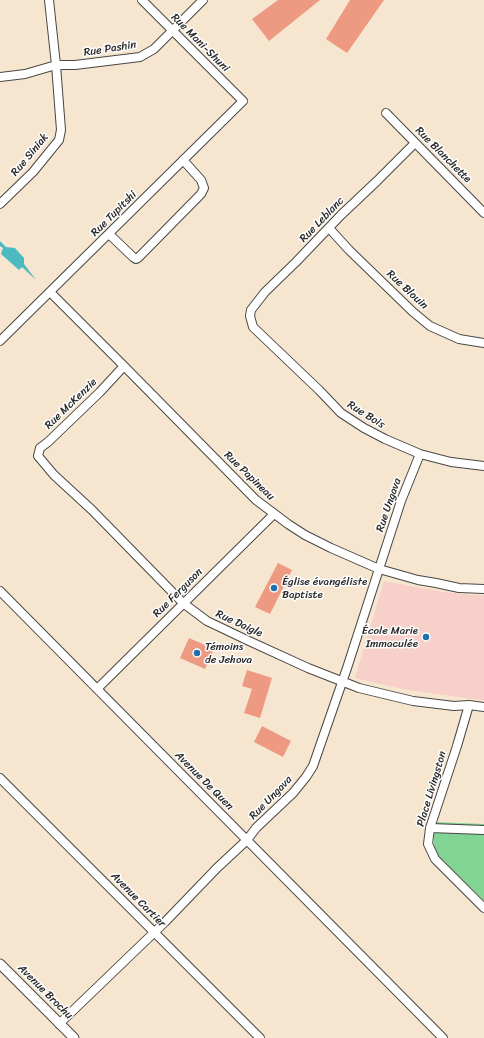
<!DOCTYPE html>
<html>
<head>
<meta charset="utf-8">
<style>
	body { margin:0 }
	canvas { display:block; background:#f6e6d0 }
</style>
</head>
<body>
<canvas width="484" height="1038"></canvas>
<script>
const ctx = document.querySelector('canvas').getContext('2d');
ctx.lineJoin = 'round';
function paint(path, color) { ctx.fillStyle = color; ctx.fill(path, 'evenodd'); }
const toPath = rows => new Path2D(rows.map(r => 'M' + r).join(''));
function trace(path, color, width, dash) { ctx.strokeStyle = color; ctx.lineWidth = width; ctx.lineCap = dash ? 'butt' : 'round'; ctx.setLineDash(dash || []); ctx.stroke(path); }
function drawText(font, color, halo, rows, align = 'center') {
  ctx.font = font + ' Sriracha,sans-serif'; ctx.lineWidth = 3; ctx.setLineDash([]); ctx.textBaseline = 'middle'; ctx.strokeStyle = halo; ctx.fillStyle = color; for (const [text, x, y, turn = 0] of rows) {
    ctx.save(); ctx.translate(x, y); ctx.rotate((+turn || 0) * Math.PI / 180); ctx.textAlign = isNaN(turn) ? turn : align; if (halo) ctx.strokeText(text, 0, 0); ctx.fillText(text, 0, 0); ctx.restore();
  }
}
paint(toPath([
	[384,581,444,592,472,595,484,595,484,700,472,699,402,689,355,678]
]), '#f7d0ca');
paint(toPath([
	[434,822,484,824,484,901,434,851]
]), '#82d494');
paint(toPath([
	[0,241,6,247,15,248,24,258,24,264,36,280,22,267,19,270,1,254,3,248,0,246]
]), '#4bbac1');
paint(toPath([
	[278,0,320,0,269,41,252,19],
	[350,0,384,0,347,53,326,39],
	[278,563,292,570,270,614,255,607],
	[189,638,214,649,205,669,180,658],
	[247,670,272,678,260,718,244,713,252,689,242,686],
	[262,726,291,741,283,757,254,742]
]), '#ee9982');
const minor = toPath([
	[0,77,25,74,56,65,75,65,140,57,154,49,203,0],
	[386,113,484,213],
	[415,143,377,181,341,215,296,262,265,292,251,310,250,316,253,327,319,390,341,413,364,428,385,439,420,454,451,462,484,466],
	[0,204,33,172,59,140,61,130,56,65,49,0],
	[329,228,349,250,413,312,430,326,459,339,484,343],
	[109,234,133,257,136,259,138,258,201,194,204,188,201,180,183,160],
	[50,292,124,366,256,500,288,524,305,535,331,548,379,569,418,580,436,583,459,588,484,589],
	[0,341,243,101,142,0],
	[124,366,100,392,48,442,40,448,38,456,54,475,92,510,183,603,207,621,249,641,308,668,359,688,413,701,454,706,469,705,484,707],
	[0,591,443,1038],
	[97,689,274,514],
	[469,705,457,746,430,828,428,844,435,859,484,908],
	[0,778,260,1038],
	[430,828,484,830],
	[59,1024,165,922,217,868,247,840,256,828,293,793,306,777,313,766,347,668,401,501,420,454]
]);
const tertiary = toPath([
	[0,964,74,1038]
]);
trace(minor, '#494744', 10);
trace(tertiary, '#494744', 11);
trace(minor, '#fff', 8);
trace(tertiary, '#fff', 9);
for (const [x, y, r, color] of [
	[274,588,4,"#1f6fb2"],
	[426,637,4,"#1f6fb2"],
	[197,653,4,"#1f6fb2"]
]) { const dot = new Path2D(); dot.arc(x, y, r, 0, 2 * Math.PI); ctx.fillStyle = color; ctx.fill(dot); trace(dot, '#fff', 1.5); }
drawText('11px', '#2b2b2b', '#fff', [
	["Rue Mani-Shuni",200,43,45],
	["Rue Pashin",110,49,-9],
	["Rue Siniak",30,155,-50],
	["Rue Blanchette",443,155,45],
	["Rue Tupitshi",114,214,-45],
	["Rue Leblanc",322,220,-46],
	["Rue Blouin",407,290,43],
	["Rue McKenzie",71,404,-44],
	["Rue Bois",366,415,32],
	["Rue Papineau",249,476,44],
	["Rue Ungava",389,505,-71],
	["Rue Ferguson",178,593,-45],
	["Rue Daigle",239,624,25],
	["Avenue De Quen",204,781,45],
	["Place Livingston",432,789,-73],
	["Rue Ungava",271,798,-46],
	["Avenue Cartier",138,900,45],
	["Avenue Brochu",45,992,45]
]);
drawText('11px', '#2b2b2b', '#fff', [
	["Église évangéliste",282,582],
	["Baptiste",282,595],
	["École Marie",418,631,"right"],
	["Immaculée",418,644,"right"],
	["Témoins",205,647],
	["de Jehova",205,660]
], 'left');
</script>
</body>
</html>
